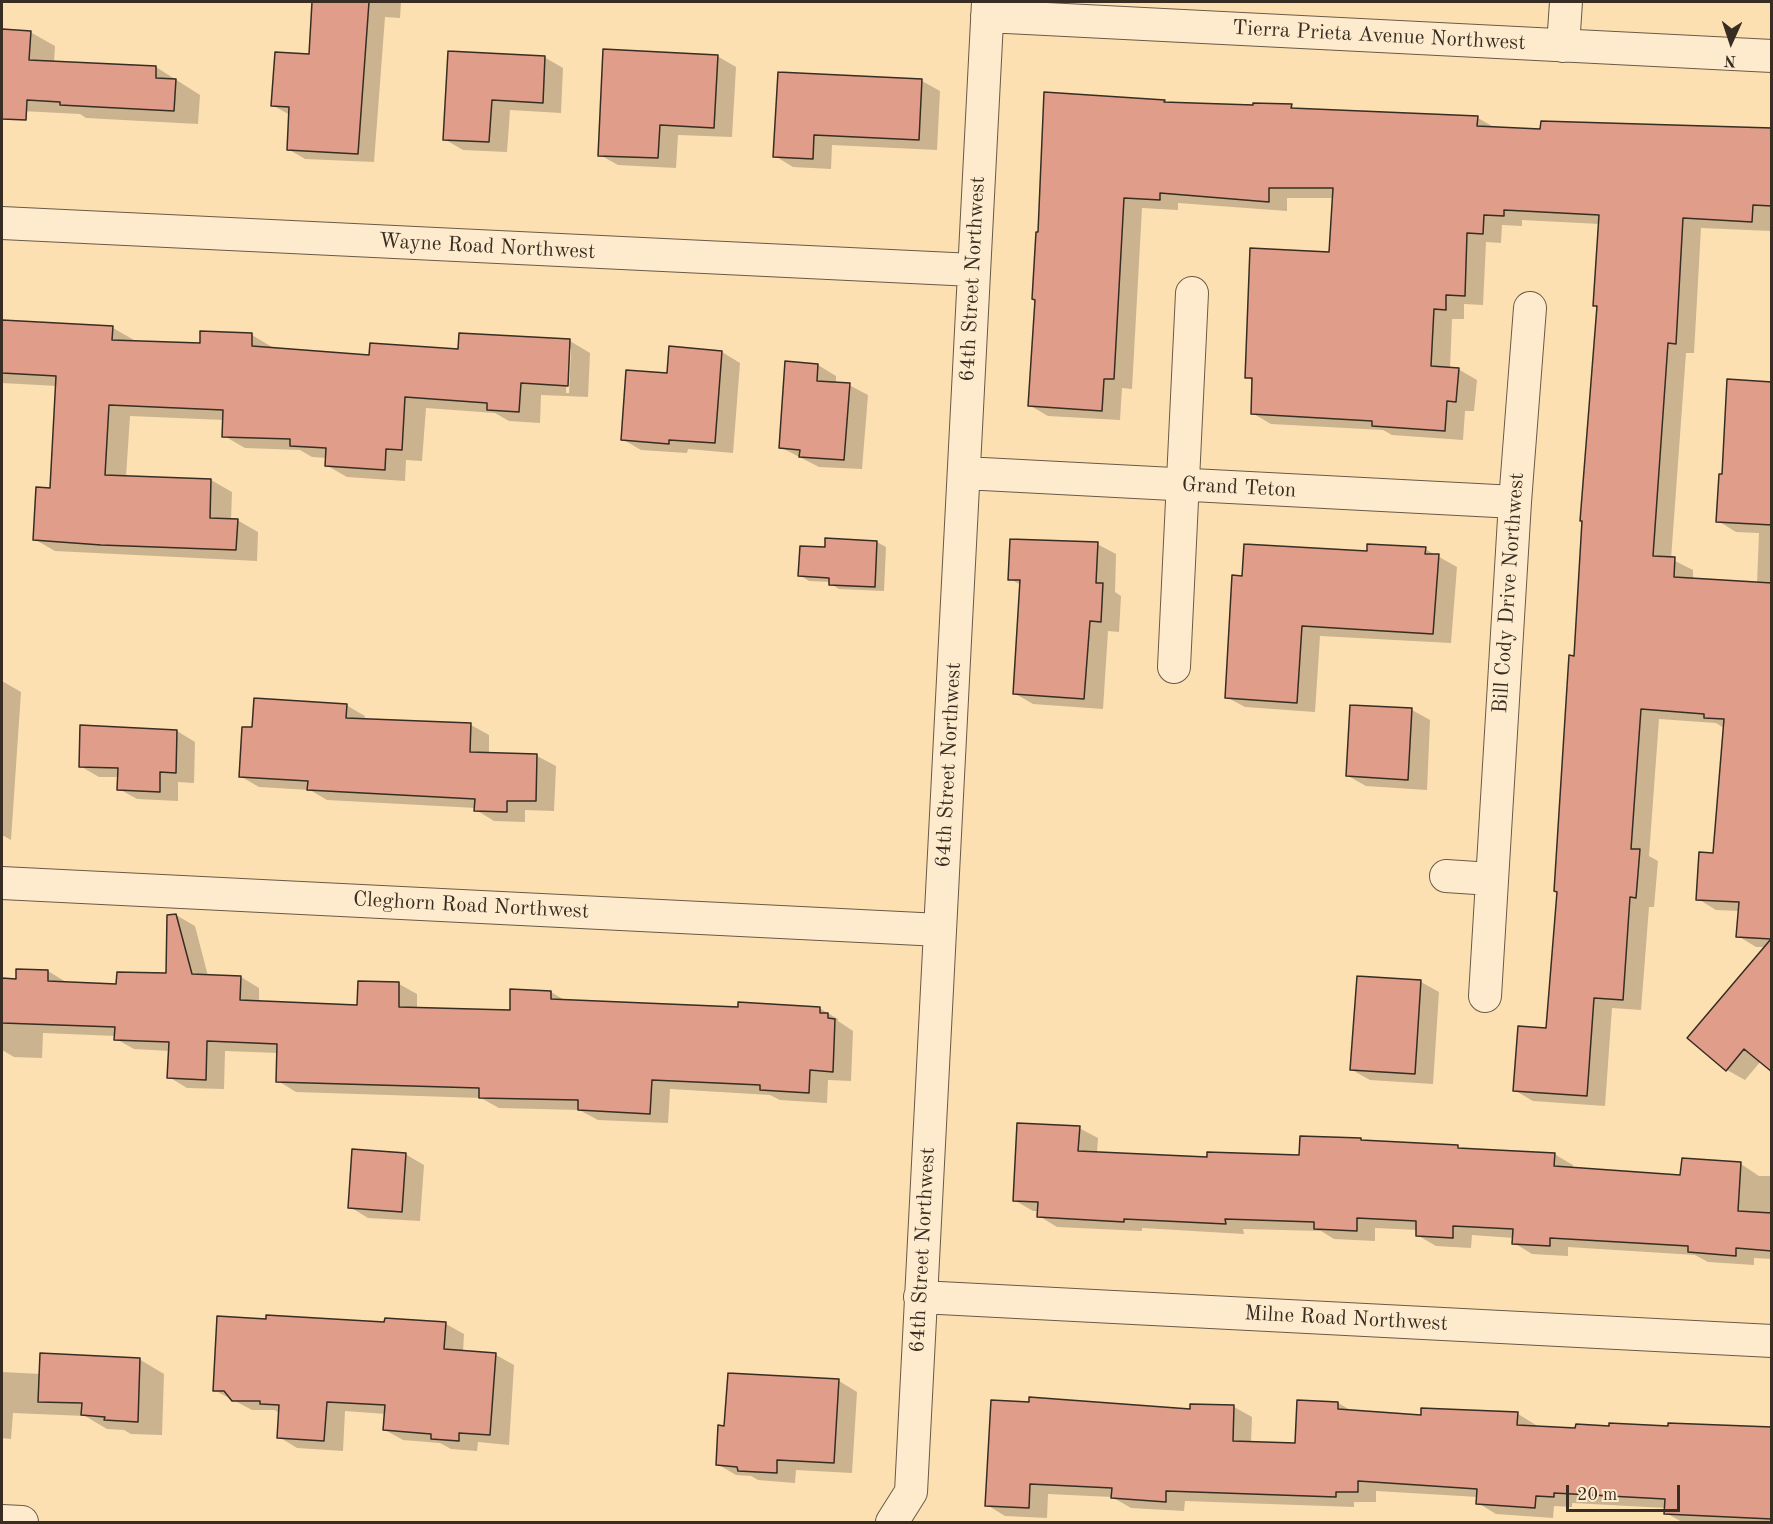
<!DOCTYPE html>
<html>
<head>
<meta charset="utf-8">
<style>
	body { margin:0 }
	#map { position:relative; width:1773px; height:1524px; overflow:hidden; background:#fde0b2; font-family:"Old Standard TT",serif }
	canvas { display:block }
	.frame { position:absolute; inset:0; border:3px solid #372d22; pointer-events:none }
	.north { position:absolute; left:1701px; top:12px; width:60px; height:60px; -webkit-text-stroke:4px #feebcd; paint-order:stroke; rotate:183deg; font-size:16px; font-weight:700; line-height:24px; text-align:center; color:#372d22 }
	.north::after { content:''; display:block; margin:auto; width:21px; height:27px; background:#372d22; clip-path:polygon(50% 0,100% 100%,50% 72%,0 100%) }
	.scale { position:absolute; left:1566px; top:1485px; width:114px; height:27px; box-sizing:border-box; border:3px solid #372d22; border-top:0; padding-left:8px; font-size:18px; line-height:21px; white-space:nowrap; color:#372d22; -webkit-text-stroke:4px #feebcd; paint-order:stroke }
</style>
</head>
<body>
<div id="map">
<canvas width="1773" height="1524"></canvas>
<div class="frame"></div>
<div class="north">N</div>
<div class="scale">20 m</div>
</div>
<script>
const ctx = document.querySelector('canvas').getContext('2d');
ctx.lineJoin = 'round';
function paint(path, color) { ctx.fillStyle = color; ctx.fill(path, 'evenodd'); }
const toPath = rows => new Path2D(rows.map(r => 'M' + r).join(''));
function trace(path, color, width, dash) { ctx.strokeStyle = color; ctx.lineWidth = width; ctx.lineCap = dash ? 'butt' : 'round'; ctx.setLineDash(dash || []); ctx.stroke(path); }
function drawText(font, color, halo, rows, align = 'center') {
  ctx.font = font + ' "Old Standard TT",serif'; ctx.lineWidth = 6; ctx.setLineDash([]); ctx.textBaseline = 'middle'; ctx.strokeStyle = halo; ctx.fillStyle = color; for (const [text, x, y, turn = 0] of rows) {
    ctx.save(); ctx.translate(x, y); ctx.rotate((+turn || 0) * Math.PI / 180); ctx.textAlign = isNaN(turn) ? turn : align; if (halo) ctx.strokeText(text, 0, 0); ctx.fillText(text, 0, 0); ctx.restore();
  }
}
paint(toPath([
	[314,2,401,2,400,18,385,17,374,162,305,159,288,149,290,115,272,105,310,56],
	[2,31,30,32,55,46,54,62,156,67,200,95,198,124,86,118,80,114,2,110],
	[449,53,544,57,563,68,561,113,510,110,507,152,463,150,444,139],
	[717,56,736,67,732,137,678,135,676,168,618,165,600,155],
	[779,74,922,81,940,91,937,150,832,145,831,169,793,167,775,156],
	[1164,101,1169,104,1291,106,1297,109,1478,118,1497,129,1542,131,1772,130,1771,231,1701,228,1694,353,1686,353,1671,559,1693,570,1693,580,1757,584,1759,533,1736,532,1718,521,1723,476,1772,383,1772,947,1756,947,1738,936,1739,911,1716,910,1698,899,1715,855,1724,728,1716,723,1659,719,1649,856,1658,861,1654,907,1649,907,1641,1010,1612,1008,1605,1106,1533,1101,1514,1090,1548,1029,1575,657,1598,307,1595,305,1600,224,1522,220,1522,226,1502,225,1501,243,1486,242,1483,305,1464,304,1464,319,1452,319,1450,369,1458,369,1477,380,1474,411,1465,411,1463,440,1392,435,1383,430,1271,424,1252,413,1254,381,1246,377,1331,254,1334,198,1287,198,1287,211,1178,203,1178,210,1142,208,1132,389,1122,388,1120,420,1048,416,1029,405],
	[2,322,113,328,134,340,133,342,202,345,252,335,272,347,272,349,371,357,570,341,590,353,588,397,541,395,540,423,509,421,495,413,426,408,422,461,406,460,405,481,347,477,326,465,327,458,312,457,300,450,245,448,224,436,224,420,130,416,126,477,211,480,232,492,231,520,237,520,258,532,257,561,55,551,34,539,51,490,57,386,2,383],
	[568,349,571,349,569,393,566,393],
	[722,352,740,363,733,453,688,449,687,453,641,450,622,439,668,374],
	[818,365,836,376,836,384,849,385,868,395,862,469,819,467,780,447],
	[827,540,877,542,886,547,884,591,839,589,831,584,831,582,809,581,800,575,826,548],
	[1097,544,1116,554,1115,592,1121,596,1119,632,1108,631,1103,709,1033,704,1014,693,1021,585,1010,579],
	[1425,549,1457,567,1451,643,1320,636,1315,712,1245,707,1226,697,1244,577,1368,553],
	[2,681,21,692,11,840,2,835],
	[346,705,365,716,364,721,471,725,489,735,489,754,537,756,556,766,554,811,525,810,525,822,494,821,476,810,476,808,327,800,310,790,259,787,240,776,253,729],
	[1412,710,1430,720,1427,790,1366,786,1348,776],
	[82,727,177,731,195,742,194,783,178,782,178,801,137,799,119,789,120,777,99,777,80,766],
	[176,915,195,926,208,976,241,977,259,988,259,1002,359,1006,399,984,417,994,417,1009,511,1011,551,992,566,1001,739,1009,819,1008,838,1019,838,1021,853,1031,851,1081,828,1080,827,1103,780,1100,770,1095,670,1089,668,1123,598,1120,579,1110,499,1108,481,1098,296,1092,278,1081,278,1053,225,1051,224,1089,187,1088,169,1077,170,1051,134,1049,116,1039,116,1036,43,1033,42,1058,14,1057,2,1050,2,980,17,981,48,971,66,982,118,985,168,975],
	[1772,965,1761,1061,1745,1080,1727,1070,1689,1038],
	[1421,982,1439,992,1433,1084,1370,1080,1352,1070],
	[1079,1128,1098,1138,1097,1153,1208,1159,1300,1156,1364,1142,1554,1154,1573,1165,1572,1169,1682,1177,1683,1160,1741,1164,1759,1176,1772,1176,1772,1259,1754,1258,1754,1265,1708,1262,1695,1255,1568,1247,1568,1256,1532,1254,1514,1243,1514,1238,1472,1235,1471,1248,1436,1246,1417,1235,1417,1230,1375,1228,1375,1241,1334,1239,1321,1231,1243,1229,1244,1234,1142,1228,1142,1231,1057,1227,1039,1216,1039,1211,1033,1211,1014,1200],
	[405,1154,424,1165,420,1221,368,1218,350,1207],
	[386,1324,446,1324,464,1334,463,1352,496,1355,514,1365,509,1445,478,1442,477,1451,451,1449,440,1443,403,1440,385,1430,386,1414,345,1411,343,1451,297,1448,279,1437,280,1414,275,1410,252,1410,214,1390],
	[139,1359,164,1374,162,1435,131,1434,124,1430,107,1429,85,1416,13,1413,11,1439,2,1438,2,1372,41,1374],
	[839,1381,857,1392,852,1473,796,1470,795,1483,758,1480,751,1476,736,1475,717,1464,725,1428],
	[993,1402,1191,1410,1234,1407,1252,1417,1251,1443,1296,1445,1338,1403,1352,1411,1422,1417,1518,1414,1536,1425,1536,1428,1577,1430,1669,1428,1766,1428,1766,1426,1772,1427,1772,1522,1682,1522,1666,1513,1666,1508,1572,1503,1572,1507,1554,1506,1553,1518,1496,1514,1478,1503,1478,1497,1376,1491,1376,1502,1354,1502,1354,1507,1185,1501,1184,1511,1131,1508,1112,1497,1048,1494,1047,1518,1005,1516,987,1505]
]), '#0003');
const building = toPath([
	[312,2,369,2,358,154,287,150,289,107,271,106,275,52,309,54,312,2],
	[2,29,31,31,29,60,156,66,156,78,176,79,174,111,60,105,60,102,27,100,26,120,2,119,2,29],
	[603,49,718,55,714,128,660,125,658,158,598,156,603,49],
	[448,51,545,56,543,103,492,100,489,142,443,140,448,51],
	[778,72,922,79,919,140,814,135,813,159,773,157,778,72],
	[1044,92,1165,100,1164,102,1253,105,1253,103,1292,104,1291,108,1478,116,1477,126,1540,129,1541,121,1772,128,1772,206,1753,205,1752,222,1683,218,1676,344,1668,343,1653,556,1675,557,1674,577,1772,583,1772,1072,1744,1049,1726,1071,1687,1038,1771,939,1736,937,1739,902,1696,900,1699,852,1713,853,1724,719,1704,718,1704,714,1641,709,1631,849,1640,849,1636,898,1630,897,1623,1000,1594,998,1587,1096,1513,1091,1518,1026,1546,1028,1557,892,1554,891,1569,655,1574,656,1582,521,1580,521,1597,306,1593,306,1599,215,1504,210,1504,216,1484,215,1483,234,1467,233,1465,296,1446,295,1446,310,1434,309,1431,366,1459,368,1456,402,1447,401,1445,431,1372,426,1372,421,1251,414,1252,378,1245,378,1250,248,1329,252,1333,188,1269,188,1269,202,1160,193,1160,200,1124,198,1114,379,1104,379,1102,411,1028,406,1035,300,1032,299,1036,232,1038,232,1044,92],
	[2,320,113,326,112,340,200,343,200,331,252,333,252,346,369,355,370,343,458,349,459,333,570,339,568,386,521,383,519,412,487,410,487,403,405,397,402,450,386,449,385,470,325,466,326,448,290,446,290,439,222,437,223,410,109,405,105,475,211,479,210,518,238,519,236,550,101,545,33,540,36,487,50,488,56,376,2,373,2,320],
	[669,346,722,351,715,443,669,440,669,444,621,440,626,370,667,373,669,346],
	[785,361,818,364,817,381,850,383,844,460,799,457,800,450,779,448,785,361],
	[1727,379,1772,382,1772,525,1716,522,1719,474,1722,474,1727,379],
	[825,538,877,541,875,587,829,585,829,578,798,576,800,546,825,547,825,538],
	[1010,539,1098,542,1096,583,1103,583,1101,622,1090,621,1084,699,1013,694,1020,580,1008,580,1010,539],
	[1244,544,1367,551,1367,544,1426,547,1425,554,1439,554,1433,634,1302,626,1297,703,1225,698,1232,575,1242,576,1244,544],
	[254,698,347,704,346,718,471,723,470,752,537,754,536,801,507,801,507,812,474,811,475,799,307,790,308,781,239,777,242,727,252,727,254,698],
	[1350,705,1412,708,1408,780,1346,776,1350,705],
	[80,725,177,730,176,773,160,772,160,792,117,790,118,768,79,767,80,725],
	[176,914,192,974,241,976,240,1000,357,1005,358,981,399,982,399,1007,510,1010,510,989,551,991,551,999,738,1007,738,1002,820,1007,820,1013,828,1013,828,1018,835,1019,833,1072,810,1070,809,1093,760,1090,760,1085,652,1080,650,1114,578,1110,578,1100,479,1098,479,1088,276,1082,277,1044,207,1041,206,1080,167,1078,169,1042,114,1040,115,1027,2,1023,2,978,16,979,16,969,48,970,48,981,116,984,117,972,166,973,167,915,176,914],
	[1357,976,1421,980,1415,1074,1350,1070,1357,976],
	[1017,1123,1080,1126,1078,1151,1207,1157,1207,1152,1299,1155,1300,1136,1361,1138,1361,1140,1458,1145,1458,1148,1555,1153,1554,1166,1680,1175,1682,1158,1741,1162,1738,1211,1772,1213,1772,1251,1736,1248,1736,1256,1688,1252,1688,1246,1550,1238,1550,1246,1512,1244,1513,1229,1453,1226,1453,1238,1416,1236,1416,1221,1357,1218,1357,1231,1314,1229,1314,1222,1225,1219,1226,1224,1124,1219,1124,1222,1037,1217,1038,1202,1013,1201,1017,1123],
	[352,1149,406,1153,402,1212,348,1208,352,1149],
	[266,1315,384,1322,385,1318,446,1322,444,1349,496,1353,490,1435,459,1433,459,1441,431,1439,431,1434,383,1430,385,1405,327,1402,324,1441,277,1438,279,1405,260,1404,260,1401,232,1401,224,1391,213,1391,217,1316,266,1319,266,1315],
	[40,1353,140,1358,138,1422,104,1420,105,1417,81,1415,82,1403,38,1402,40,1353],
	[728,1373,839,1379,834,1463,777,1460,777,1473,738,1471,737,1467,716,1465,718,1425,724,1426,728,1373],
	[1029,1397,1190,1409,1190,1404,1234,1405,1233,1441,1295,1443,1297,1400,1338,1402,1338,1409,1421,1415,1421,1408,1518,1412,1517,1425,1575,1428,1576,1424,1609,1426,1609,1423,1668,1426,1668,1423,1772,1427,1772,1519,1664,1514,1665,1499,1554,1493,1554,1497,1536,1496,1535,1508,1476,1504,1477,1489,1358,1481,1358,1492,1336,1492,1336,1497,1166,1491,1166,1502,1111,1498,1112,1488,1030,1484,1029,1508,985,1506,991,1400,1029,1402,1029,1397]
]);
paint(building, '#e09e8a');
trace(building, '#372d22', 1.5);
const street = toPath([
	[987,16,1772,56],
	[1563,46,1566,2],
	[2,223,973,270],
	[964,473,1515,502],
	[1174,667,1192,293],
	[1446,876,1491,879],
	[2,883,940,930],
	[1485,996,1515,502,1530,308],
	[920,1297,1772,1341],
	[2,1521,22,1522],
	[892,1522,911,1492,988,2]
]);
trace(street, '#685a46', 34);
trace(street, '#feebcd', 32);
drawText('21px', '#372d22', '#feebcd', [
	["Tierra Prieta Avenue Northwest",1379,36,3],
	["Wayne Road Northwest",487,247,3],
	["64th Street Northwest",973,279,-87],
	["Grand Teton",1239,488,3],
	["Bill Cody Drive Northwest",1509,593,-86],
	["64th Street Northwest",949,765,-87],
	["Cleghorn Road Northwest",471,906,3],
	["64th Street Northwest",923,1250,-87],
	["Milne Road Northwest",1346,1319,3]
]);
</script>
</body>
</html>
